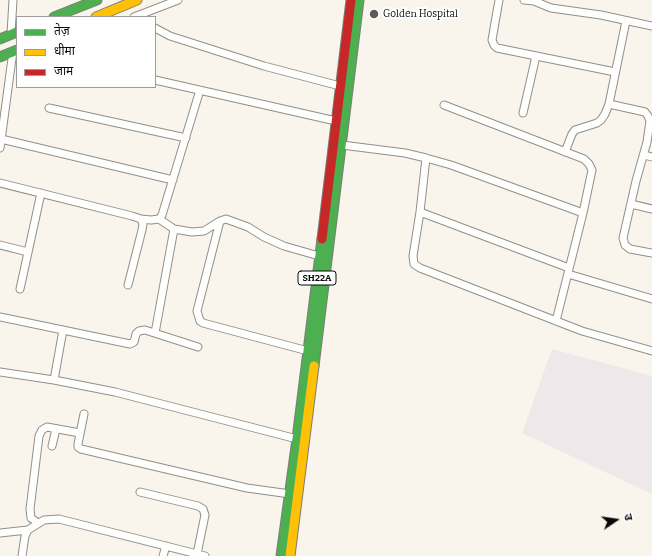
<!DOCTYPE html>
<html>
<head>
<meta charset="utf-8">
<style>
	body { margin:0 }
	#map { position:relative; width:652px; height:556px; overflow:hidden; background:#f9f5ec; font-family:Bitter,"Noto Sans Devanagari",serif }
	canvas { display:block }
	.legend { position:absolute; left:16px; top:16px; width:140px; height:72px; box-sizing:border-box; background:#fff; border:1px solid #9d9d9d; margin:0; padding:5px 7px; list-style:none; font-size:12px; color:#090909 }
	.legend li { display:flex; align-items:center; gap:8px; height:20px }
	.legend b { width:20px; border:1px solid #9d9d9d }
	.north { position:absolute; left:596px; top:500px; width:40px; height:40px; -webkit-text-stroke:3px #fff; paint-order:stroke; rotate:77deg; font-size:11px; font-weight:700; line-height:16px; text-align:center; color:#090909 }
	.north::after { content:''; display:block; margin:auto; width:14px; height:18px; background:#090909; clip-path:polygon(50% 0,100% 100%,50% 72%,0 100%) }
</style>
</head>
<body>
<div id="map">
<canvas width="652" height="556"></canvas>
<ul class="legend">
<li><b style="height:5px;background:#4caf50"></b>तेज़</li>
<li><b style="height:5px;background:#ffc107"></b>धीमा</li>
<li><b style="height:5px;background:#c62828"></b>जाम</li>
</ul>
<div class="north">उ</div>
</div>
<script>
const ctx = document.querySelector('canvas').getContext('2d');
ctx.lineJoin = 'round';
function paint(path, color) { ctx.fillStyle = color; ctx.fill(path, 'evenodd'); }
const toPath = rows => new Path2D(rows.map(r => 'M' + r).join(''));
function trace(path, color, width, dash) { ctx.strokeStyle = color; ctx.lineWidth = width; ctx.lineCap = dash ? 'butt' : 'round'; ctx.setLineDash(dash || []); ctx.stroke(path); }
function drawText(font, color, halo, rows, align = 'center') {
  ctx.font = font + ' Bitter,serif'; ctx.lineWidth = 4; ctx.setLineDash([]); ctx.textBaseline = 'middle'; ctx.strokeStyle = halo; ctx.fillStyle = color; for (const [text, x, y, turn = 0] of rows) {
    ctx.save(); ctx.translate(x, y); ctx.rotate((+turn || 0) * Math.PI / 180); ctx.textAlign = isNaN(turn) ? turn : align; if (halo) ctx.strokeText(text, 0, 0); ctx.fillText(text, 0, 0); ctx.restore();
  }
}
paint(toPath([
	[552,349,652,376,652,494,522,433]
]), '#efe8ea');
const street = toPath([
	[499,0,492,40,494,45,497,48,615,72],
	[524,0,534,1,551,8,601,15,652,26],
	[134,17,178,0],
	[155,28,170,36,264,66,340,86],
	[11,34,13,0],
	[155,80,336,121],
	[609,104,645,112,648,116,650,121,647,142,636,181,623,238,625,245,630,249,652,253],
	[444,105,584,159,589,164,592,170,583,213,556,321],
	[49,108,186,138],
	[523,113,536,56],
	[1,139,173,180],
	[342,145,405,153,426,158,451,165,583,213],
	[0,148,13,51],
	[565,152,572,134,575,130,597,123,601,120,605,114,609,104,626,21],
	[644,155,652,157],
	[426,158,420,212,413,256,414,264,420,268,582,331,652,351],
	[0,183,132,216,141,219,143,224,142,230,128,285],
	[631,204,652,209],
	[420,212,569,268],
	[141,219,151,220,159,219,162,215,200,90],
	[159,219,174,229,192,232,204,231,220,221,226,219,248,227,264,237,284,246,319,256],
	[220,221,197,311,200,321,203,323,308,351],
	[0,245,28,252],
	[568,274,652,299],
	[20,289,41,193],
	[0,317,130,344,134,342,136,334,139,331,145,330,198,347],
	[155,333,174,229],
	[0,372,54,380,115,392,297,439],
	[54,380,63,330],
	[84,414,78,444,78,447,81,449,247,488,290,494],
	[52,446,56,429],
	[140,492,198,506,203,509,205,515,197,554],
	[38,523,31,518,30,509,39,436,42,430,47,427,80,433],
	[0,533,28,530],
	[22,556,25,536,28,530,44,520,59,519,205,556],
	[163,556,166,546]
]);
const fast = toPath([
	[54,17,97,0],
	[0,39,17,32],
	[0,57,17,50],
	[314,366,359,0],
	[281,556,297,439,322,239]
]);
const slow = toPath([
	[96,17,137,0],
	[290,556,314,366]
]);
const jam = toPath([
	[322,239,351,0]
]);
trace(street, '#918f8b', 9);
trace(fast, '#7e7d78', 11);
trace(slow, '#7e7d78', 11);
trace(jam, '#7e7d78', 11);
trace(street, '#fefefc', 7);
trace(fast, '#4caf50', 9);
trace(slow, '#ffc107', 9);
trace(jam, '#c62828', 9);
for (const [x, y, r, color] of [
	[374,14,5,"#5d5c58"]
]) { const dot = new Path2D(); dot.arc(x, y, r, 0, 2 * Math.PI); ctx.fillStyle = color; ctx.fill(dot); trace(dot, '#fff', 1.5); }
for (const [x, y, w] of [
	[317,278,38]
]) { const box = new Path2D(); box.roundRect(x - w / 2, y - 7, w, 14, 3); ctx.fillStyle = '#fff'; ctx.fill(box); trace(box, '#090909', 1); }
drawText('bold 9px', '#090909', null, [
	["SH22A",317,278]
]);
drawText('10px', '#090909', '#fff', [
	["Golden Hospital",383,14]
], 'left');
</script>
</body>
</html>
